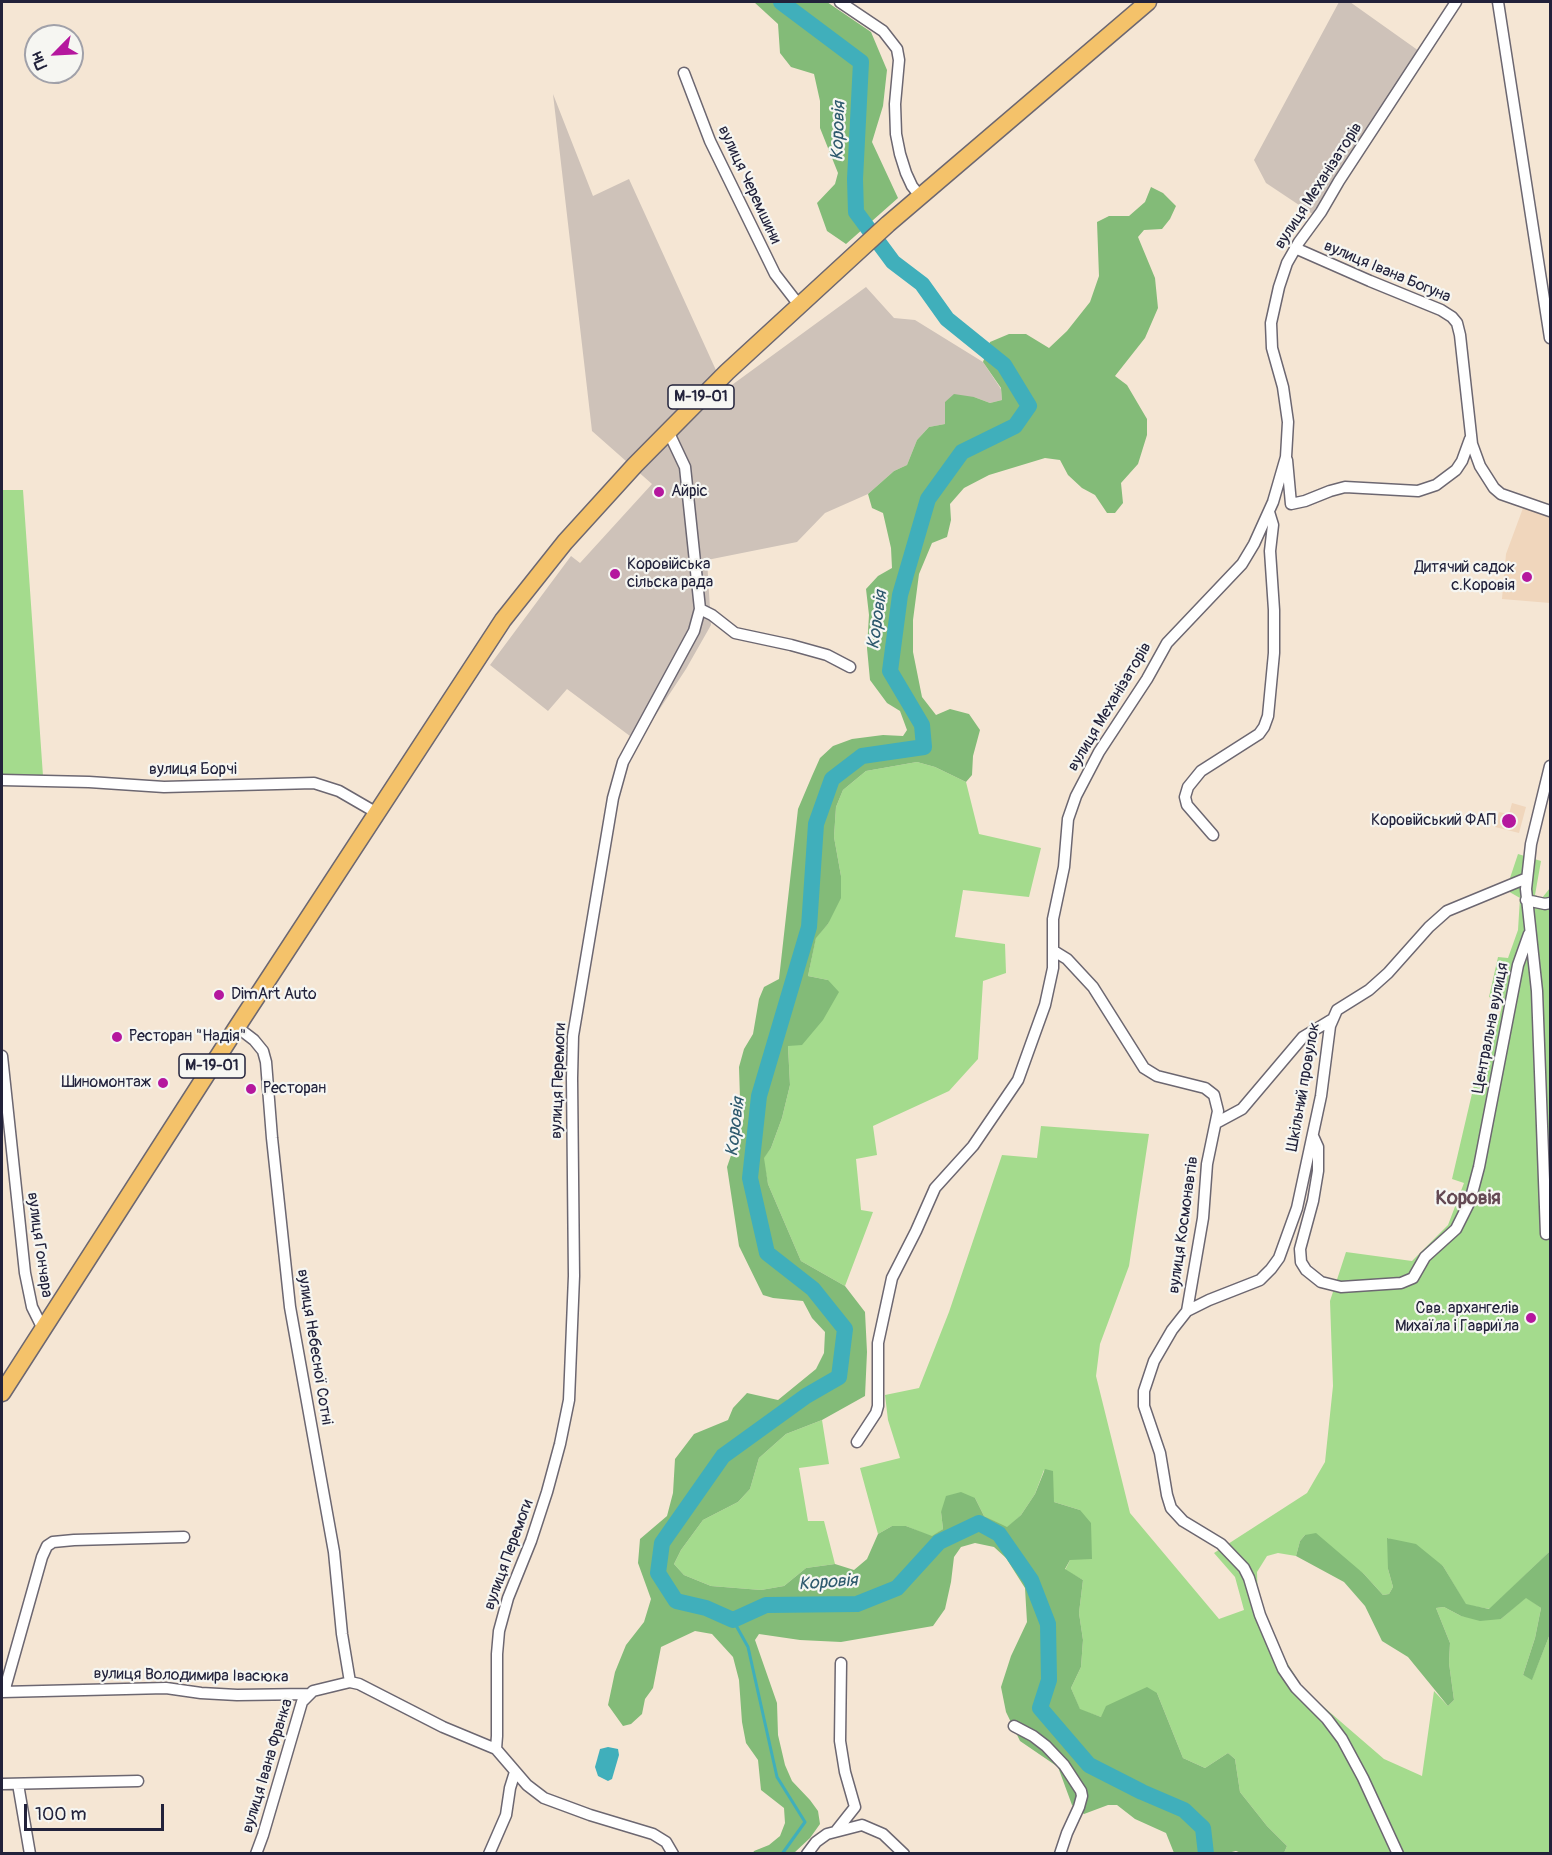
<!DOCTYPE html>
<html>
<head>
<meta charset="utf-8">
<style>
	body { margin:0 }
	#map { position:relative; width:1552px; height:1855px; overflow:hidden; background:#f5e6d4; font-family:Pangolin,sans-serif }
	canvas { display:block }
	.frame { position:absolute; inset:0; border:3px solid #22223b; pointer-events:none }
	.north { position:absolute; left:24px; top:24px; width:60px; height:60px; box-sizing:border-box; background:#f6f6f2; border:2px solid #a1a1a9; border-radius:50%; rotate:246deg; font-size:16px; font-weight:700; line-height:24px; text-align:center; color:#22223b }
	.north::after { content:''; display:block; margin:auto; width:21px; height:27px; background:#b5179e; clip-path:polygon(50% 0,100% 100%,50% 72%,0 100%) }
	.scale { position:absolute; left:24px; top:1804px; width:140px; height:27px; box-sizing:border-box; border:3px solid #22223b; border-top:0; padding-left:8px; font-size:18px; line-height:21px; white-space:nowrap; color:#22223b; -webkit-text-stroke:4px #f6f6f2; paint-order:stroke }
</style>
</head>
<body>
<div id="map">
<canvas width="1552" height="1855"></canvas>
<div class="frame"></div>
<div class="north">Пн</div>
<div class="scale">100 m</div>
</div>
<script>
const ctx = document.querySelector('canvas').getContext('2d');
ctx.lineJoin = 'round';
function paint(path, color) { ctx.fillStyle = color; ctx.fill(path, 'evenodd'); }
const toPath = rows => new Path2D(rows.map(r => 'M' + r).join(''));
function trace(path, color, width, dash) { ctx.strokeStyle = color; ctx.lineWidth = width; ctx.lineCap = dash ? 'butt' : 'round'; ctx.setLineDash(dash || []); ctx.stroke(path); }
function drawText(font, color, halo, rows, align = 'center') {
  ctx.font = font + ' Pangolin,sans-serif'; ctx.lineWidth = 4.5; ctx.setLineDash([]); ctx.textBaseline = 'middle'; ctx.strokeStyle = halo; ctx.fillStyle = color; for (const [text, x, y, turn = 0] of rows) {
    ctx.save(); ctx.translate(x, y); ctx.rotate((+turn || 0) * Math.PI / 180); ctx.textAlign = isNaN(turn) ? turn : align; if (halo) ctx.strokeText(text, 0, 0); ctx.fillText(text, 0, 0); ctx.restore();
  }
}
paint(toPath([
	[1523,508,1550,516,1550,603,1502,599,1506,554],
	[1512,803,1526,807,1519,833,1495,827,1499,812,1509,814]
]), '#f0d6bc');
paint(toPath([
	[1339,2,1350,2,1419,51,1314,215,1266,183,1254,160],
	[553,94,593,196,629,179,725,390,866,287,894,318,915,320,983,362,1001,389,1002,400,990,403,974,397,945,402,945,424,929,427,917,440,907,465,894,471,868,494,825,513,797,542,707,560,711,625,686,669,638,742,567,689,548,711,490,665,571,556,580,563,652,484,592,431]
]), '#cec2b9');
paint(toPath([
	[2,490,23,490,43,776,2,775],
	[917,762,935,767,966,782,979,834,1041,848,1029,897,963,890,955,937,1005,944,1006,973,983,981,978,1059,949,1091,873,1126,877,1155,856,1159,861,1210,873,1212,845,1286,801,1261,768,1184,763,1158,771,1148,782,1118,790,1085,788,1046,828,980,808,976,816,937,828,924,841,876,834,837,836,807,843,790,866,771],
	[1518,854,1541,861,1535,895,1542,898,1550,888,1550,1542,1549,1552,1490,1609,1466,1605,1443,1566,1388,1538,1388,1569,1393,1587,1389,1594,1383,1595,1364,1574,1305,1535,1300,1541,1296,1556,1278,1553,1267,1556,1257,1572,1258,1605,1276,1645,1304,1690,1384,1759,1422,1776,1434,1691,1448,1706,1454,1700,1449,1663,1450,1643,1436,1608,1444,1607,1461,1616,1501,1619,1526,1597,1541,1608,1535,1638,1523,1675,1532,1679,1550,1634,1550,1853,1284,1853,1287,1846,1267,1826,1240,1792,1235,1759,1228,1753,1205,1768,1183,1758,1157,1693,1101,1717,1080,1710,1071,1688,1081,1667,1083,1640,1079,1613,1083,1580,1065,1570,1070,1560,1080,1510,1054,1502,1044,1470,1035,1494,1021,1515,1007,1528,984,1516,975,1498,941,1512,943,1529,932,1537,906,1526,892,1526,878,1534,860,1468,900,1458,888,1420,885,1395,919,1388,949,1312,1002,1155,1037,1158,1041,1126,1149,1134,1129,1266,1100,1344,1096,1376,1130,1513,1219,1619,1244,1610,1235,1577,1214,1553,1307,1493,1325,1462,1333,1386,1330,1301,1346,1252,1412,1261,1448,1225,1464,1183,1452,1179,1481,1055,1490,1055,1503,1002,1489,997,1498,957,1508,958,1518,930,1520,898,1506,890],
	[822,1420,829,1464,799,1468,808,1521,824,1521,835,1564,806,1568,784,1586,761,1590,711,1586,684,1575,674,1564,681,1550,703,1520,738,1502,750,1489,759,1458,786,1434]
]), '#a4db8d');
paint(toPath([
	[754,2,827,2,871,32,887,70,883,106,872,142,898,198,846,244,827,231,817,203,835,184,838,173,820,128,820,101,814,74,791,67,780,53,778,24],
	[1151,187,1163,193,1176,206,1170,219,1162,229,1144,230,1138,237,1155,278,1158,308,1145,338,1115,376,1127,385,1147,419,1147,435,1138,464,1121,483,1123,503,1115,513,1107,513,1095,495,1082,488,1068,475,1060,460,1045,458,989,475,964,488,950,504,951,520,947,537,932,543,919,574,913,620,913,652,922,697,936,715,950,709,969,714,980,730,973,756,972,775,966,782,935,767,917,762,866,771,843,790,836,807,834,837,841,876,841,898,828,924,816,938,808,976,828,980,839,992,823,1020,802,1045,788,1046,790,1085,782,1118,771,1148,764,1158,768,1184,801,1261,845,1286,865,1312,867,1352,865,1396,822,1420,786,1434,759,1458,750,1489,738,1502,703,1520,681,1550,674,1564,684,1575,711,1586,761,1590,784,1586,806,1568,835,1564,854,1570,867,1559,878,1534,892,1526,906,1526,932,1536,943,1529,941,1512,946,1496,961,1492,975,1498,984,1516,1007,1527,1021,1515,1035,1494,1045,1469,1053,1471,1054,1502,1080,1510,1091,1523,1092,1559,1070,1560,1065,1569,1083,1580,1079,1613,1083,1640,1081,1667,1071,1688,1080,1709,1101,1717,1106,1706,1147,1687,1157,1693,1183,1758,1205,1768,1228,1753,1235,1759,1240,1792,1267,1826,1287,1846,1284,1853,1244,1854,1236,1851,1223,1854,1174,1853,1166,1833,1135,1819,1117,1805,1108,1805,1084,1814,1072,1805,1058,1767,1020,1741,1006,1712,1001,1687,1011,1656,1027,1622,1025,1588,1006,1558,994,1547,975,1543,961,1547,954,1557,951,1582,945,1609,933,1626,841,1642,800,1640,759,1634,755,1640,777,1703,778,1735,785,1765,792,1781,810,1800,818,1811,820,1824,810,1838,794,1853,753,1853,754,1851,769,1845,780,1836,785,1823,784,1808,761,1790,758,1760,746,1743,742,1722,739,1680,733,1657,712,1634,695,1631,661,1647,653,1688,645,1699,642,1714,631,1724,623,1726,608,1705,615,1672,626,1645,644,1622,651,1599,638,1563,640,1539,667,1516,673,1493,675,1459,694,1434,728,1420,733,1408,747,1393,778,1400,816,1369,824,1353,825,1332,812,1318,803,1301,773,1298,763,1295,739,1246,727,1167,744,1118,740,1099,739,1067,744,1049,753,1034,759,999,764,987,779,979,798,809,812,776,820,758,833,746,852,739,883,735,903,736,907,730,900,711,887,703,870,680,867,648,869,615,866,589,878,576,892,568,891,548,883,513,872,508,868,494,894,471,907,465,917,440,929,427,945,424,945,402,954,394,974,397,990,403,1002,400,1001,388,983,362,990,342,1009,334,1026,334,1049,348,1067,331,1090,302,1099,276,1097,222,1109,216,1129,216,1145,202],
	[1316,1533,1364,1574,1383,1595,1389,1594,1393,1587,1388,1569,1387,1538,1416,1544,1443,1566,1466,1604,1489,1609,1549,1552,1550,1542,1550,1634,1532,1680,1523,1675,1535,1638,1541,1608,1526,1598,1501,1619,1480,1621,1461,1616,1444,1607,1436,1608,1450,1643,1449,1663,1454,1700,1448,1706,1408,1657,1382,1641,1365,1606,1344,1582,1296,1556,1300,1541,1305,1535]
]), '#83bb78');
paint(toPath([
	[608,1747,618,1749,619,1755,612,1779,608,1781,598,1776,595,1767,600,1749]
]), '#40afbb');
trace(toPath([
	[733,1620,748,1647,777,1777,805,1822,782,1854]
]), '#40afbb', 3);
trace(toPath([
	[781,2,861,62,855,179,856,212,893,262,922,284,947,319,1004,365,1029,406,1015,426,962,452,928,499,900,595,890,671,922,725,924,747,862,756,832,779,816,824,809,927,759,1096,750,1178,767,1253,813,1289,845,1329,839,1377,806,1396,723,1456,662,1543,658,1573,676,1601,706,1608,733,1620,766,1605,857,1604,897,1588,939,1542,979,1523,999,1534,1031,1580,1048,1624,1049,1680,1040,1708,1089,1765,1142,1792,1184,1810,1203,1828,1206,1854]
]), '#40afbb', 16);
const minor = toPath([
	[840,2,883,31,897,49,899,60,895,104,896,134,900,154,906,173,912,186,920,196],
	[1498,2,1550,338],
	[684,73,710,141,775,274,799,305],
	[1295,248,1370,281,1441,310,1452,317,1457,323,1460,335,1472,444,1480,466,1494,488,1501,494,1550,511],
	[1287,460,1291,504,1305,501,1330,491,1345,487,1418,491,1436,485,1456,470,1462,461,1470,439],
	[700,609,712,615,735,633,791,645,827,655,850,667],
	[2,780,89,782,164,787,314,783,339,791,377,813],
	[1213,835,1187,805,1185,797,1188,787,1201,771,1259,734,1264,727,1268,716,1274,653,1274,610,1270,551,1273,525,1269,512],
	[1526,900,1545,904,1550,903],
	[1054,951,1067,959,1093,987,1144,1068,1157,1076,1205,1088,1214,1095,1218,1111,1207,1164,1203,1218,1187,1311,1172,1330,1154,1361,1144,1391,1144,1406,1160,1453,1167,1495,1171,1508,1183,1521,1221,1544,1244,1568,1249,1578,1260,1615,1283,1669,1296,1688,1327,1719,1342,1739,1363,1778,1398,1854],
	[237,1027,254,1040,263,1051,266,1062,272,1138,290,1307,334,1552,342,1634,350,1682],
	[2,1056,25,1273,32,1307,43,1329],
	[1216,1123,1242,1109,1303,1037,1331,1020],
	[1313,1136,1318,1147,1318,1171,1313,1201,1300,1249,1301,1262,1306,1270,1321,1282,1341,1287,1401,1283,1413,1278,1425,1257,1456,1229,1470,1201,1479,1167,1518,965,1529,934],
	[1546,1234,1537,991,1526,889,1531,844,1550,766],
	[1187,1311,1209,1300,1260,1280,1271,1269,1279,1258,1297,1208,1321,1096,1330,1026,1337,1010,1369,990,1388,973,1429,927,1447,911,1527,878],
	[857,1442,876,1413,878,1406,878,1343,892,1278,916,1231,935,1188,973,1146,1018,1080,1045,1005,1053,968,1053,919,1064,867,1068,819,1076,796,1099,752,1147,679,1167,643,1242,564,1254,544,1273,502,1286,457,1288,422,1283,387,1272,348,1271,323,1279,287,1287,263,1299,242,1321,212,1339,181,1456,2],
	[2,1692,166,1688,201,1693,237,1695,309,1694],
	[4,1692,42,1557,47,1546,53,1542,74,1540,184,1537],
	[1014,1726,1033,1736,1046,1746,1064,1765,1081,1791,1082,1796,1079,1807,1067,1833,1060,1854],
	[496,1749,497,1736,497,1654,499,1631,508,1598,531,1541,547,1492,560,1444,569,1400,574,1276,572,1078,573,1036,613,798,623,762,694,631,700,609,685,467,668,431],
	[2,1784,138,1781],
	[18,1784,30,1854],
	[836,1831,855,1807,845,1772,840,1741,841,1663],
	[256,1854,263,1835,302,1702,313,1691,350,1682,359,1684,443,1727,496,1749,527,1785,544,1798,590,1815,653,1834,666,1842,673,1854],
	[489,1854,506,1815,510,1788,515,1772],
	[807,1854,816,1842,827,1834,862,1825,883,1834,904,1854]
]);
const primary = toPath([
	[2,1393,237,1027,503,620,565,542,635,465,727,372,888,224,1148,2]
]);
trace(minor, '#6c6771', 13);
trace(primary, '#6c6771', 19);
trace(minor, '#fff', 10);
trace(primary, '#f4c26a', 16);
for (const [x, y, r, color] of [
	[659,492,6,"#b5179e"],
	[615,574,6,"#b5179e"],
	[1527,577,6,"#b5179e"],
	[1509,821,8,"#b5179e"],
	[219,995,6,"#b5179e"],
	[117,1037,6,"#b5179e"],
	[163,1083,6,"#b5179e"],
	[251,1089,6,"#b5179e"],
	[1531,1318,6,"#b5179e"]
]) { const dot = new Path2D(); dot.arc(x, y, r, 0, 2 * Math.PI); ctx.fillStyle = color; ctx.fill(dot); trace(dot, '#f6f6f2', 2); }
for (const [x, y, w] of [
	[701,397,66],
	[212,1066,66]
]) { const box = new Path2D(); box.roundRect(x - w / 2, y - 12, w, 24, 4.5); ctx.fillStyle = '#f6f6f2'; ctx.fill(box); trace(box, '#22223b', 1.5); }
drawText('bold 15px', '#22223b', null, [
	["М-19-01",701,397],
	["М-19-01",212,1066]
]);
drawText('16px', '#22223b', '#f6f6f2', [
	["вулиця Черемшини",749,185,65],
	["вулиця Механізаторів",1319,186,-57],
	["вулиця Івана Богуна",1387,272,23],
	["вулиця Механізаторів",1110,707,-59],
	["вулиця Борчі",193,770],
	["Центральна вулиця",1491,1028,-79],
	["вулиця Перемоги",559,1081,-88],
	["Шкільний провулок",1304,1087,-80],
	["вулиця Космонавтів",1184,1225,-82],
	["вулиця Гончара",39,1245,82],
	["вулиця Небесної Сотні",314,1347,81],
	["вулиця Перемоги",509,1555,-70],
	["вулиця Володимира Івасюка",191,1676,1],
	["вулиця Івана Франка",268,1766,-73]
]);
drawText('16px', '#22223b', '#f6f6f2', [
	["Айріс",671,492],
	["Коровійська",627,565],
	["сільска рада",627,583],
	["Дитячий садок",1515,568,"right"],
	["с.Коровія",1515,586,"right"],
	["Коровійський ФАП",1496,821,"right"],
	["DimArt Auto",231,995],
	["Ресторан \"Надія\"",129,1037],
	["Шиномонтаж",151,1083,"right"],
	["Ресторан",263,1089],
	["Свв. архангелів",1519,1309,"right"],
	["Михаїла і Гавриїла",1519,1327,"right"]
], 'left');
drawText('italic 18px', '#2e5a6e', '#f6f6f2', [
	["Коровія",839,131,-88],
	["Коровія",878,620,-82],
	["Коровія",736,1127,-83],
	["Коровія",828,1583,-4]
]);
drawText('bold 20px', '#644953', '#f6f6f2', [
	["Коровія",1468,1199]
]);
</script>
</body>
</html>
